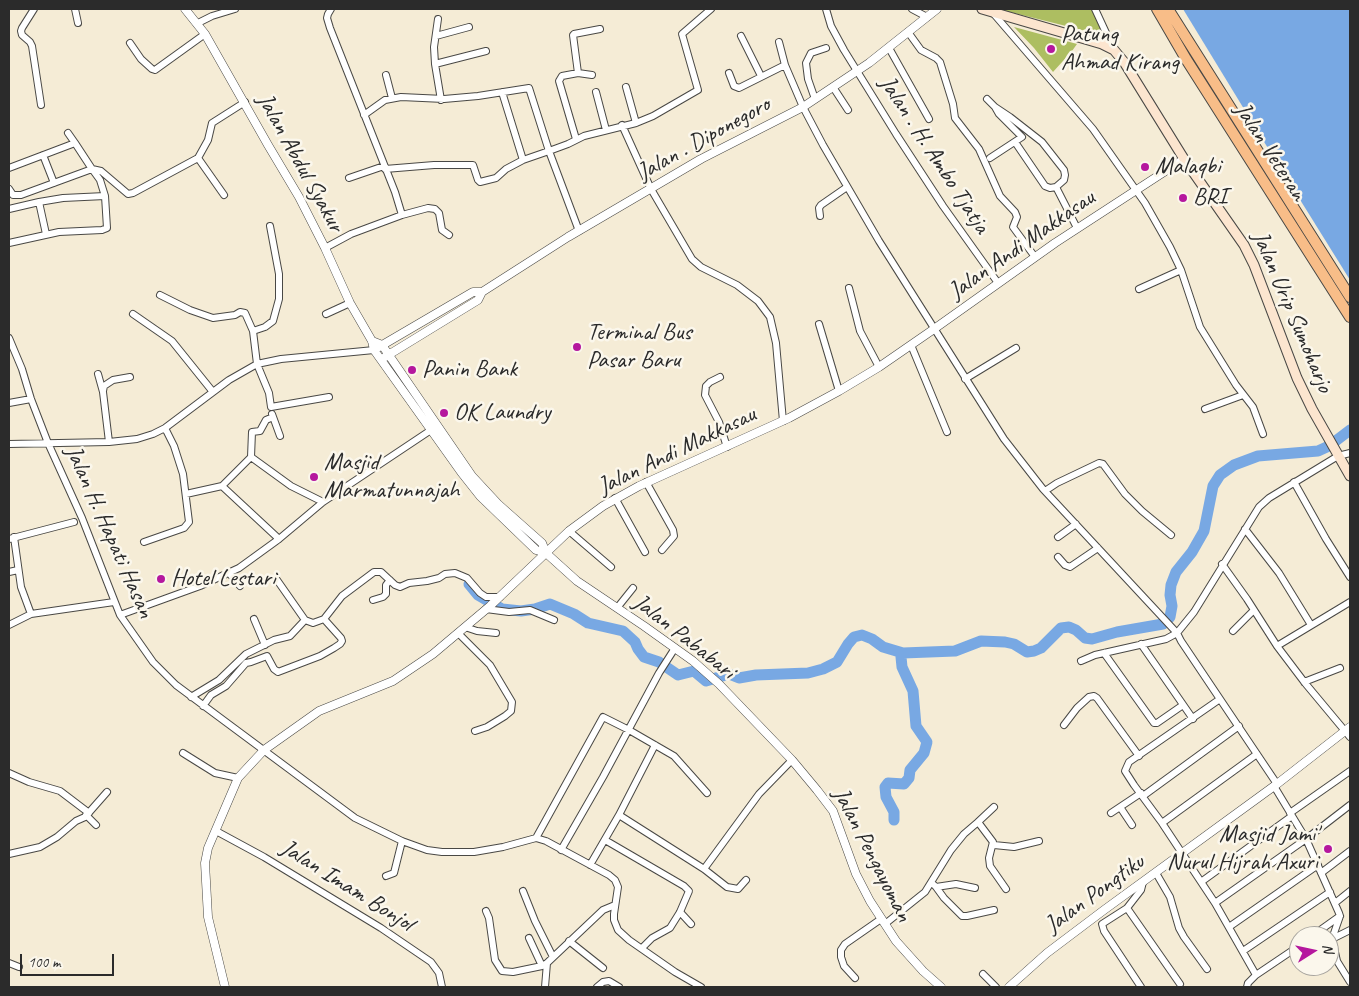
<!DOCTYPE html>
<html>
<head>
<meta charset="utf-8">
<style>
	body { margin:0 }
	#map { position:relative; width:1359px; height:996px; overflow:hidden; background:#f5ecd6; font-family:Caveat,sans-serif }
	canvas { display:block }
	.frame { position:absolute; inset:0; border:10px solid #2b2b2b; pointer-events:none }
	.north { position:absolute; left:1289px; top:926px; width:50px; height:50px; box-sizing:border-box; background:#fbf7ec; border:1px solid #a8a59f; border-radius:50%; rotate:80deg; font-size:14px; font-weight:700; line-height:20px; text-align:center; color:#2b2b2b }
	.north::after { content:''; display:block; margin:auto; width:18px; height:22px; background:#b5179e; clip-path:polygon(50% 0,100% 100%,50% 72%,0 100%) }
	.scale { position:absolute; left:20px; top:954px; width:94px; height:22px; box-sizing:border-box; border:2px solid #2b2b2b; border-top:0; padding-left:6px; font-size:15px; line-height:18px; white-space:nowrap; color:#2b2b2b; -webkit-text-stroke:4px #fbf7ec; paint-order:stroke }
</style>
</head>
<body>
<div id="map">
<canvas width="1359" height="996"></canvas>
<div class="frame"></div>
<div class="north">N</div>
<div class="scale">100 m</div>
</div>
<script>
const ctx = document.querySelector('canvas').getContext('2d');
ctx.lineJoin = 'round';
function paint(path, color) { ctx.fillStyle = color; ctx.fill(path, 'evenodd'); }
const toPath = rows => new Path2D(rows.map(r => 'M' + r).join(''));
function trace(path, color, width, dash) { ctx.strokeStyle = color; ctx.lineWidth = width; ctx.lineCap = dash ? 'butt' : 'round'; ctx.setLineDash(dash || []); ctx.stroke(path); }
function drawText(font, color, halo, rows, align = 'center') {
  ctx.font = font + ' Caveat,sans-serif'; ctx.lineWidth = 5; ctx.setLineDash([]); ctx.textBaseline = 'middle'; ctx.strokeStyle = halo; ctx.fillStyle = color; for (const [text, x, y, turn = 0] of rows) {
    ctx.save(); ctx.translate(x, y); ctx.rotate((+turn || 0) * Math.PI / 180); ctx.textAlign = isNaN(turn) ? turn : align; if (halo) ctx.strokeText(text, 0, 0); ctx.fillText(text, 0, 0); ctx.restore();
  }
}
paint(toPath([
	[998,9,1092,9,1105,32,1102,35],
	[1014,27,1077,44,1072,51,1053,72,1034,48]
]), '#adbe61');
paint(toPath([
	[1183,9,1350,9,1350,280,1266,145]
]), '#78a8e3');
trace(toPath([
	[469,584,478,595,502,609,521,611,535,609,550,604,574,614,588,623,623,631,635,642,638,649,644,657,659,662,678,675,694,671,706,681,729,674,739,678,756,675,808,673,823,669,837,662,848,644,854,637,862,635,872,639,883,647,903,653,955,651,981,641,1005,642,1014,644,1027,652,1034,651,1041,648,1061,628,1069,627,1076,630,1085,638,1092,639,1117,632,1163,624,1170,617,1172,606,1170,595,1171,585,1176,572,1192,552,1204,531,1213,486,1220,475,1234,465,1258,456,1318,451,1329,446,1350,430],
	[894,820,894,812,886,797,885,787,888,783,904,784,909,778,910,770,924,753,927,742,916,726,913,691,902,667,901,657,903,653]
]), '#78a8e3', 11);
const minor = toPath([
	[34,9,22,28,21,31,22,35,30,42,32,46,41,105],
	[75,9,78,23],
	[826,9,831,26,844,50,896,134,943,206,998,283],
	[912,9,927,17],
	[1095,9,1114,50],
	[993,13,1093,129,1145,203,1170,247,1181,270,1200,327,1236,385,1253,407,1263,434],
	[198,23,212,16,235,9],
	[908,32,921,50,936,58,940,62,953,104,955,118,979,149,1000,196,1015,212,1017,217,1013,227,1035,257],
	[436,36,469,27],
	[741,36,761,76],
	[779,42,785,65,803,107,823,145,879,241,1004,439,1043,489,1177,633,1181,641,1277,784],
	[130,43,141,59,152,69,155,70,205,34],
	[889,48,929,119],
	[435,64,434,47,438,19],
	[578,73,573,35,574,34,600,29],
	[729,73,734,86,739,88,785,65],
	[386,75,392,98],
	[833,87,848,110],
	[596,92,606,130],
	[815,99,808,79,806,63,811,53,826,48],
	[987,99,995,107,999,114,1022,137,990,158],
	[441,100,435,64,486,51],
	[995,107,1010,117,1042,142,1064,170,1065,175,1064,180,1056,187,1077,228],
	[364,115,385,100,401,97,444,99,478,96,529,88,549,151,523,160],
	[636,123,653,116,698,90,682,34,711,9],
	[622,125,651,189,692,259,701,267,737,285,758,301,770,317,776,343,783,421],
	[576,139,559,81,562,76,578,73,592,75],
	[1015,142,1045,186,1050,188,1056,187],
	[43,155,54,183],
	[198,158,224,195],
	[9,168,75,143,68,133],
	[92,169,101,171,128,194,133,193,198,158,208,140,212,123,245,102],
	[92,169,100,180,105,196],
	[385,169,434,165,473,165,478,180,480,182,496,178,506,169,523,160,502,92],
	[349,178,384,166],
	[9,189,13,195,21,195,92,169,75,143],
	[9,209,39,202,46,234],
	[402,215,428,208,435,209,439,213,442,230,449,235],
	[820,216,819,208,821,205,847,187],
	[579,231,549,151,568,144,584,136,636,123,626,87],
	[9,243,59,232,102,230,107,228,105,196,63,198,39,202],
	[325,248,351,234,402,215,395,192,330,28,327,18,328,14,331,9],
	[849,288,860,331,879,367],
	[1139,289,1181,270],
	[160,295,190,310,213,318,235,315,240,312,245,313,253,331,257,364,269,393,271,407,329,397],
	[133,314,172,341,213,392],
	[326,314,350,303],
	[819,324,839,391],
	[253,331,265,327,273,321,279,299,279,274,270,226],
	[9,338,22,369,31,399,48,443,82,518,120,615,153,662,176,685,355,818,402,841,427,850,442,852,474,852,503,847,536,838,546,841,609,875,615,880,618,887,614,914,614,920,618,930,629,940,675,972,701,987],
	[911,345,947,432],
	[98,374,103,392,109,442],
	[720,377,710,382,706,386,705,395,719,422,727,447],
	[965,379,1016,348],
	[103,391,104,386,113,380,130,377],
	[9,403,31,399],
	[1205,409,1243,395],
	[272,414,280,436],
	[9,444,109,442,137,439,153,434,165,428,229,380,257,364,281,359,374,350],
	[251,457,252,432,260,431,266,420,273,417],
	[646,482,673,530,674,536,662,550],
	[1294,482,1326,539,1350,577],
	[222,486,279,539],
	[1045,491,1057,483,1099,463,1103,464,1125,494,1142,511,1171,535],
	[186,494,222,486,251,457,291,486,323,502],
	[615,498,645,552],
	[1245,529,1279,573,1311,625],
	[569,531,611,567],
	[14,537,21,587,31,614],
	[1058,537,1076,524],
	[9,539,74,522],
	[144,542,184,528,189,522,183,474,174,446,165,428],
	[1058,557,1065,565,1070,567,1098,548],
	[1222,564,1247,599,1277,646,1305,683,1350,737],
	[9,572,18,570],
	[229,573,240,586],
	[277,580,305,620],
	[373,600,383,597,386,594,386,585,390,580],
	[617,608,633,588],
	[486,609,509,612,530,610,554,620],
	[120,615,200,586,239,568,279,539,323,502,434,428],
	[254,619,265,645],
	[9,625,31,614,114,602],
	[465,627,477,631,496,633],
	[1233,631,1254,610],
	[458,633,490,665,512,702,511,711,505,716,487,727,475,731],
	[1141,644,1193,719],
	[1277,646,1350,602],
	[1104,653,1154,723,1157,723,1183,705],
	[1081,661,1095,655,1166,639,1177,633,1194,612,1259,507,1269,498,1338,456,1350,453],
	[1304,682,1340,668],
	[191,697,219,680,246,654,274,640,290,636,305,620,313,623,324,619,342,596,374,572,381,572,395,585,400,587,409,583,427,581,439,578,445,574,455,573,467,578,480,593,486,597,500,597],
	[1220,699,1129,762,1125,771,1134,785,1162,823,1215,903,1256,975],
	[203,706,211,695,226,686,246,663,251,662,267,656,274,669,278,672,320,656,334,648,340,644,342,641,341,638,324,619],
	[1064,725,1077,708,1089,697,1094,696,1097,698,1139,756],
	[655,745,619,815,704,869,727,887,738,889,746,880],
	[183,753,215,773,238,778],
	[9,773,29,782,60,791,89,813],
	[1274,786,1306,839,1339,913,1340,916,1332,939,1337,961,1350,982],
	[1143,796,1239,726],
	[1120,807,1132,825],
	[1111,813,1141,793],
	[1290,813,1350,771],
	[86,815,96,825],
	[978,822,994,807],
	[1162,823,1257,754],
	[216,831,264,857,381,928,431,962,439,973,442,987],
	[536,838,603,717,629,730,674,756,707,793],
	[605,840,684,886,689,891,680,912,670,928,652,938,642,948],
	[994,845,1014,847,1039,841],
	[561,850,603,777,659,673,675,648],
	[9,854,40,847,57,837,76,821,85,817,107,792],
	[590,865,619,815],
	[704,869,759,794,792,760],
	[1156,873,1170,897,1179,928,1184,937,1207,969],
	[1321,873,1350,851],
	[386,876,394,873,402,841],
	[1201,882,1292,816],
	[934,885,936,887,956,884,975,888],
	[936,887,944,898,962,916,967,916,994,910],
	[523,891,535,921,553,957],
	[1215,903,1306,839,1350,805],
	[1335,903,1350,891],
	[1127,908,1180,984],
	[486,911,489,918,495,960,502,971,513,972,542,966,547,963],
	[680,912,691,924],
	[885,924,925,892,951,850,964,834,978,822,993,842,989,858,990,866,1006,889],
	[1229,927,1318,865],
	[1312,936,1340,916],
	[529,938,542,966],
	[1332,939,1350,930],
	[569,941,603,968],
	[1243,951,1330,892],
	[9,963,19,967],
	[983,974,996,987],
	[855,978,844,966,841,957,841,950,845,944,881,919],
	[545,987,547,963,603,910,615,905],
	[597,987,603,982,609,981,619,987],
	[1141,987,1104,931,1102,924,1127,908,1141,890,1143,882],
	[1247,987,1248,983,1256,975,1299,946]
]);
const tertiary = toPath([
	[185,9,205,34,268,145,299,197,325,248,350,303,372,341,374,350,461,472,480,496,536,550,546,553,577,581,644,626,693,661,719,684,792,760,817,790,833,811,856,874,870,901,896,941,923,971,941,987],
	[482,292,568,237,701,159,803,107,869,63,937,9],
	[372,341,382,345,472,476,498,504,542,543,546,553],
	[379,347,473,292,482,292],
	[385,357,478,300,482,292],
	[225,987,208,917,205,863,208,848,238,778,264,750,319,711,393,681,433,654,490,606,569,531,603,506,639,486,789,418,839,391,879,367,934,329,1055,243,1184,159],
	[1009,987,1047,953,1104,910,1277,784,1350,727]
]);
const secondary = toPath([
	[982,9,1102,44,1114,50,1124,62,1184,159,1244,245,1254,265,1297,378,1312,409,1350,476]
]);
const trunk = toPath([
	[1157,9,1186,59,1350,317],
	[1168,9,1350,297]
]);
trace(minor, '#494845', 8);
trace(tertiary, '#494845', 9);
trace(secondary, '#494845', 11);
trace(trunk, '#494845', 12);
trace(minor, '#fff', 6);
trace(tertiary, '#fff', 8);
trace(secondary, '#fce5cf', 9);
trace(trunk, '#f8bd88', 10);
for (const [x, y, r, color] of [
	[1051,49,5,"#b5179e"],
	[1145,167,5,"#b5179e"],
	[1183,198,5,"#b5179e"],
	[577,347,5,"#b5179e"],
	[412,370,5,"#b5179e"],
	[444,413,5,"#b5179e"],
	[314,477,5,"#b5179e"],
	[161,579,5,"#b5179e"],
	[1328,849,5,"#b5179e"]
]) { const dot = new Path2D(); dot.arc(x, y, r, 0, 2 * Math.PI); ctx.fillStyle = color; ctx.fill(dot); trace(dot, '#fbf7ec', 2); }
drawText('24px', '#2b2b2b', '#fbf7ec', [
	["Patung",1061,35],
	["Ahmad Kirang",1061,63],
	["Malaqbi",1155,167],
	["BRI",1193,198],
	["Terminal Bus",587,333],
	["Pasar Baru",587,361],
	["Panin Bank",422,370],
	["OK Laundry",454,413],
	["Masjid",324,463],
	["Marmatunnajah",324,491],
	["Hotel Lestari",171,579],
	["Masjid Jami'",1318,835,"right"],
	["Nurul Hijrah Axuri",1318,863,"right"]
], 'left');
drawText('24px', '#2b2b2b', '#fbf7ec', [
	["Jalan . Diponegoro",704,139,-29],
	["Jalan Veteran",1270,152,57],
	["Jalan . H. Ambo Tjatja",934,155,57],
	["Jalan Abdul Syakur",300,163,61],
	["Jalan Andi Makkasau",1022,245,-35],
	["Jalan Urip Sumoharjo",1292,312,67],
	["Jalan Andi Makkasau",677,451,-26],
	["Jalan H. Hapati Hasan",109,532,66],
	["Jalan Pababari",684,637,38],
	["Jalan Pengayoman",872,855,63],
	["Jalan Imam Bonjol",347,886,32],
	["Jalan Pongtiku",1095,894,-36]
]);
</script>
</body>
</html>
